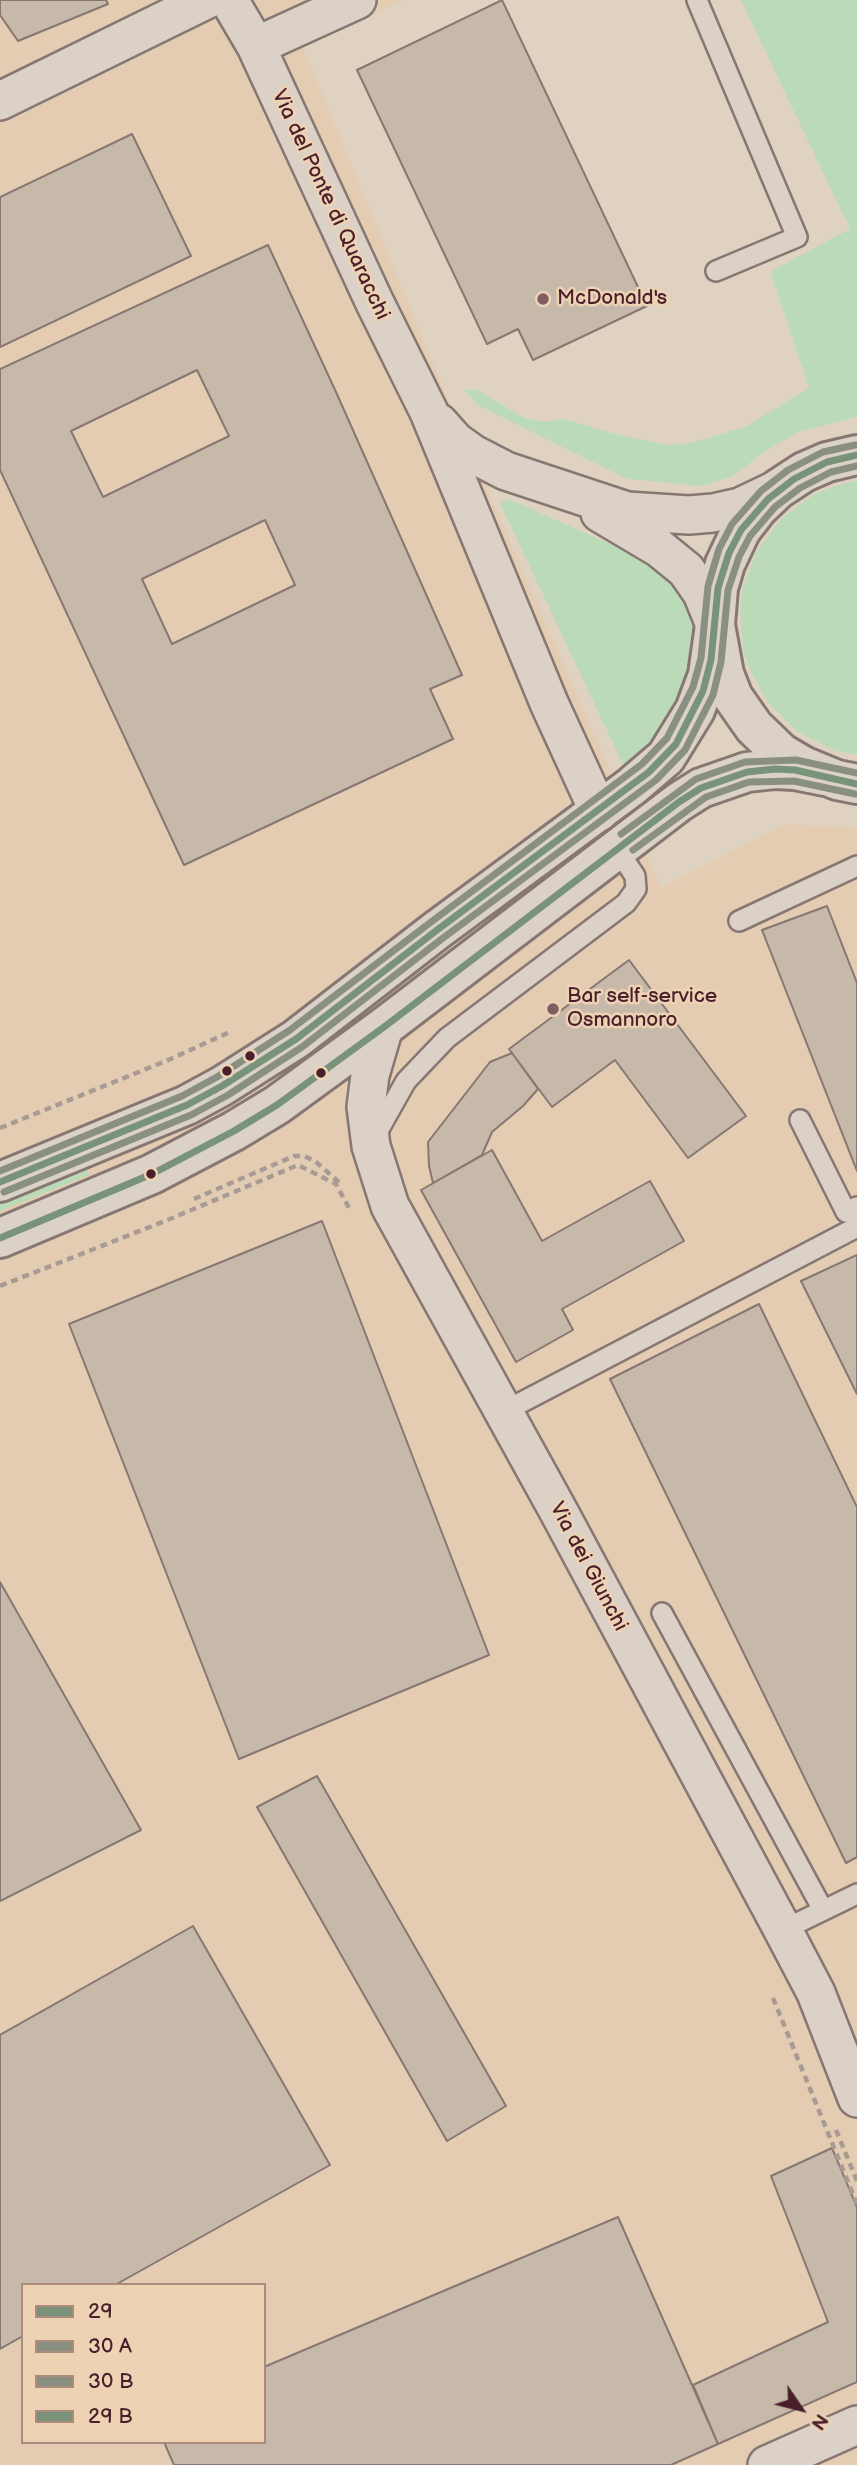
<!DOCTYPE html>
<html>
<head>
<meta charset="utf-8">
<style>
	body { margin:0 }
	#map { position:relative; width:857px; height:2465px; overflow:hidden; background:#e0d2c1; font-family:"Balsamiq Sans",sans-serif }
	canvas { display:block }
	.legend { position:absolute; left:21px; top:2283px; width:245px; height:161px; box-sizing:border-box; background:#edd3b4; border:2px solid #ac8b7d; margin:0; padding:9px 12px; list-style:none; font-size:21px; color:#4a1f2b }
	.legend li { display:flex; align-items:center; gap:14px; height:35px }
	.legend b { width:35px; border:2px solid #ac8b7d }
	.north { position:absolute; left:766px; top:2374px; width:70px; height:70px; -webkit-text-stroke:5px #edd3b4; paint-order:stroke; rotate:125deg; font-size:19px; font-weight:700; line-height:28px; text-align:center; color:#4a1f2b }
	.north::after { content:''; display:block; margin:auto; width:24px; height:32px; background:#4a1f2b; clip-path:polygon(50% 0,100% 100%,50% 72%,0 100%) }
</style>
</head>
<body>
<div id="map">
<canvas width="857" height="2465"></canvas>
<ul class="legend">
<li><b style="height:9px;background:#79937a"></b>29</li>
<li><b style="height:9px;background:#8a9081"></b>30 A</li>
<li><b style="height:9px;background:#8a9081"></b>30 B</li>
<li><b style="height:9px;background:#79937a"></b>29 B</li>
</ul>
<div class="north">N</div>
</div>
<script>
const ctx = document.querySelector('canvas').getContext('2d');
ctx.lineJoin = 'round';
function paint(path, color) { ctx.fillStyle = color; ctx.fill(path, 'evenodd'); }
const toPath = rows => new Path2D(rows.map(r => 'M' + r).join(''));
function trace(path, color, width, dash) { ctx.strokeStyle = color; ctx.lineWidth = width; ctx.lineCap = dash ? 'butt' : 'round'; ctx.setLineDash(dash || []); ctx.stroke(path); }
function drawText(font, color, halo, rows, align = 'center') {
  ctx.font = font + ' "Balsamiq Sans",sans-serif'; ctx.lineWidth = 5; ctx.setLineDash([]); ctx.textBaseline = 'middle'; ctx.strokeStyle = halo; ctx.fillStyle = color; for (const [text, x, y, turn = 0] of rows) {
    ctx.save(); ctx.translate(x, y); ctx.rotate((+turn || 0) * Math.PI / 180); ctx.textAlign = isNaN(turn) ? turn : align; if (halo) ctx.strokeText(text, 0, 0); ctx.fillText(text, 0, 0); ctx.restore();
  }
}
paint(toPath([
	[0,0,403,0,303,47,444,390,661,888,786,824,857,828,857,2465,0,2465],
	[23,2285,264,2285,264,2442,23,2442]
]), '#e3ccb2');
paint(toPath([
	[741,0,857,0,857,417,799,432,765,451,733,476,703,486,627,479,478,405,464,390,478,390,524,418,543,422,563,419,619,435,668,445,691,443,747,426,809,388,770,272,850,229],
	[857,480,857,755,835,751,798,732,769,704,749,668,743,649,740,609,742,589,757,551,781,519,813,495,832,487],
	[509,499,655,564,687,598,695,619,698,645,680,720,625,769,500,503],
	[85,1165,89,1175,0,1211,0,1199]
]), '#bbdbb8');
const building = toPath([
	[0,0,106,0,108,4,18,41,0,15,0,0],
	[502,0,647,306,533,360,518,329,487,344,357,70,502,0],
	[132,134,191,256,0,347,0,197,132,134],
	[268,245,336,392,462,675,430,689,453,739,184,865,0,470,0,369,268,245],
	[197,370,229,436,103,497,71,431,197,370],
	[265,520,295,585,172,644,142,579,265,520],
	[827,906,857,983,857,1171,762,930,827,906],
	[629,960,746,1116,688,1158,615,1060,552,1107,509,1049,629,960],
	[512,1053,538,1089,523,1106,492,1132,482,1155,433,1183,429,1166,428,1142,490,1062,512,1053],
	[492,1150,542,1241,650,1181,684,1241,562,1309,573,1330,516,1362,421,1190,492,1150],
	[322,1221,489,1655,239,1759,69,1324,322,1221],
	[857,1255,857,1394,801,1281,857,1255],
	[759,1304,857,1507,857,1857,846,1863,610,1379,759,1304],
	[0,1582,141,1830,0,1901,0,1582],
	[317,1776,506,2106,447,2141,257,1807,317,1776],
	[193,1926,330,2165,115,2285,23,2285,23,2336,0,2349,0,2035,193,1926],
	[832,2148,857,2207,857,2382,718,2444,693,2385,828,2322,771,2176,832,2148],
	[618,2217,718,2444,671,2465,174,2465,164,2442,264,2442,264,2367,618,2217]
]);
paint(building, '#c7b9aa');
trace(building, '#867772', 2);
const lane = toPath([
	[697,0,797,237,716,271],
	[739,921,857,866],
	[800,1120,846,1212,857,1207],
	[374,1138,406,1081,447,1038,626,903,636,889,635,876,617,849],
	[503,1412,857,1227],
	[662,1613,823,1910],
	[783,1930,857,1894]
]);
const street = toPath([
	[229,0,256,46,374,301,429,412,549,703,599,812],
	[256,46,357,0],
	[0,101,206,0],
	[439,423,455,441,473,454,506,471,627,511,689,515,713,513,740,507,778,489],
	[600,513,659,548,686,570,702,593,715,625],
	[384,1027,370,1075,366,1107,371,1146,390,1206,559,1512,783,1930,816,1993,857,2098],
	[767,2465,857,2425]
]);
const secondary = toPath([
	[857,455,827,462,804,472,778,489,758,508,741,530,725,564,718,588,715,625,724,674,733,697,754,727,781,753,803,766,837,780,857,784],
	[0,1182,187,1105,222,1086,296,1039,437,930,631,787,666,757,695,710,708,675,715,625],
	[0,1238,152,1174,234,1131,277,1105,384,1027,679,802,701,788,747,772,775,769,795,770,825,776]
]);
trace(lane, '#867772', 24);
trace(street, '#867772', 42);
trace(secondary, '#867772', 44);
trace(toPath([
	[0,1128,166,1061,232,1031],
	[194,1199,294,1156,304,1156,315,1161,341,1184],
	[0,1286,170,1219,298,1165,336,1184,349,1208],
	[773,1998,857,2204],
	[836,2130,857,2181]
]), '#a79b94', 4.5, [7, 5]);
trace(lane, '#dbd1c6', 19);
trace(street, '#dbd1c6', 37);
trace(secondary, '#dbd1c6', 38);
trace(toPath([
	[0,1182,187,1105,222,1086,296,1039,437,930,649,772,676,744,703,691,711,660,718,588,729,553,741,530,768,499,794,479,827,462,857,455]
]), '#79937a', 7);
trace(toPath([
	[633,850,706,797,749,782,794,781,855,794],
	[4,1192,191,1115,228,1095,302,1047,443,938,656,780,685,750,713,695,721,662,728,590,739,557,750,536,775,507,800,488,831,472,857,466]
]), '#8a9081', 7);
trace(toPath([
	[621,834,696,779,745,762,796,760,857,773],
	[0,1171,182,1096,217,1077,290,1030,431,922,642,764,667,738,693,687,701,658,708,586,719,549,732,524,761,491,788,470,823,452,855,445]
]), '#8a9081', 7);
trace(toPath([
	[0,1238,152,1174,234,1131,277,1105,384,1027,679,802,701,788,747,772,775,769,795,770,857,784]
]), '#79937a', 7);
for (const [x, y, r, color] of [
	[543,299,7,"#7e5e60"],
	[553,1009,7,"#7e5e60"],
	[250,1056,6,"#4a1f2b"],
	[227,1071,6,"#4a1f2b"],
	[321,1073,6,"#4a1f2b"],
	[151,1174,6,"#4a1f2b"]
]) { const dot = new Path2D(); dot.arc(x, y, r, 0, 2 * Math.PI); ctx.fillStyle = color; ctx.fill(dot); trace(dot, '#edd3b4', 2.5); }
drawText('21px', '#4a1f2b', '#edd3b4', [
	["Via del Ponte di Quaracchi",330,205,65],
	["Via dei Giunchi",588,1567,62]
]);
drawText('21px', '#4a1f2b', '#edd3b4', [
	["McDonald's",557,299],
	["Bar self-service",567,997],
	["Osmannoro",567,1021]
], 'left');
</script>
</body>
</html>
